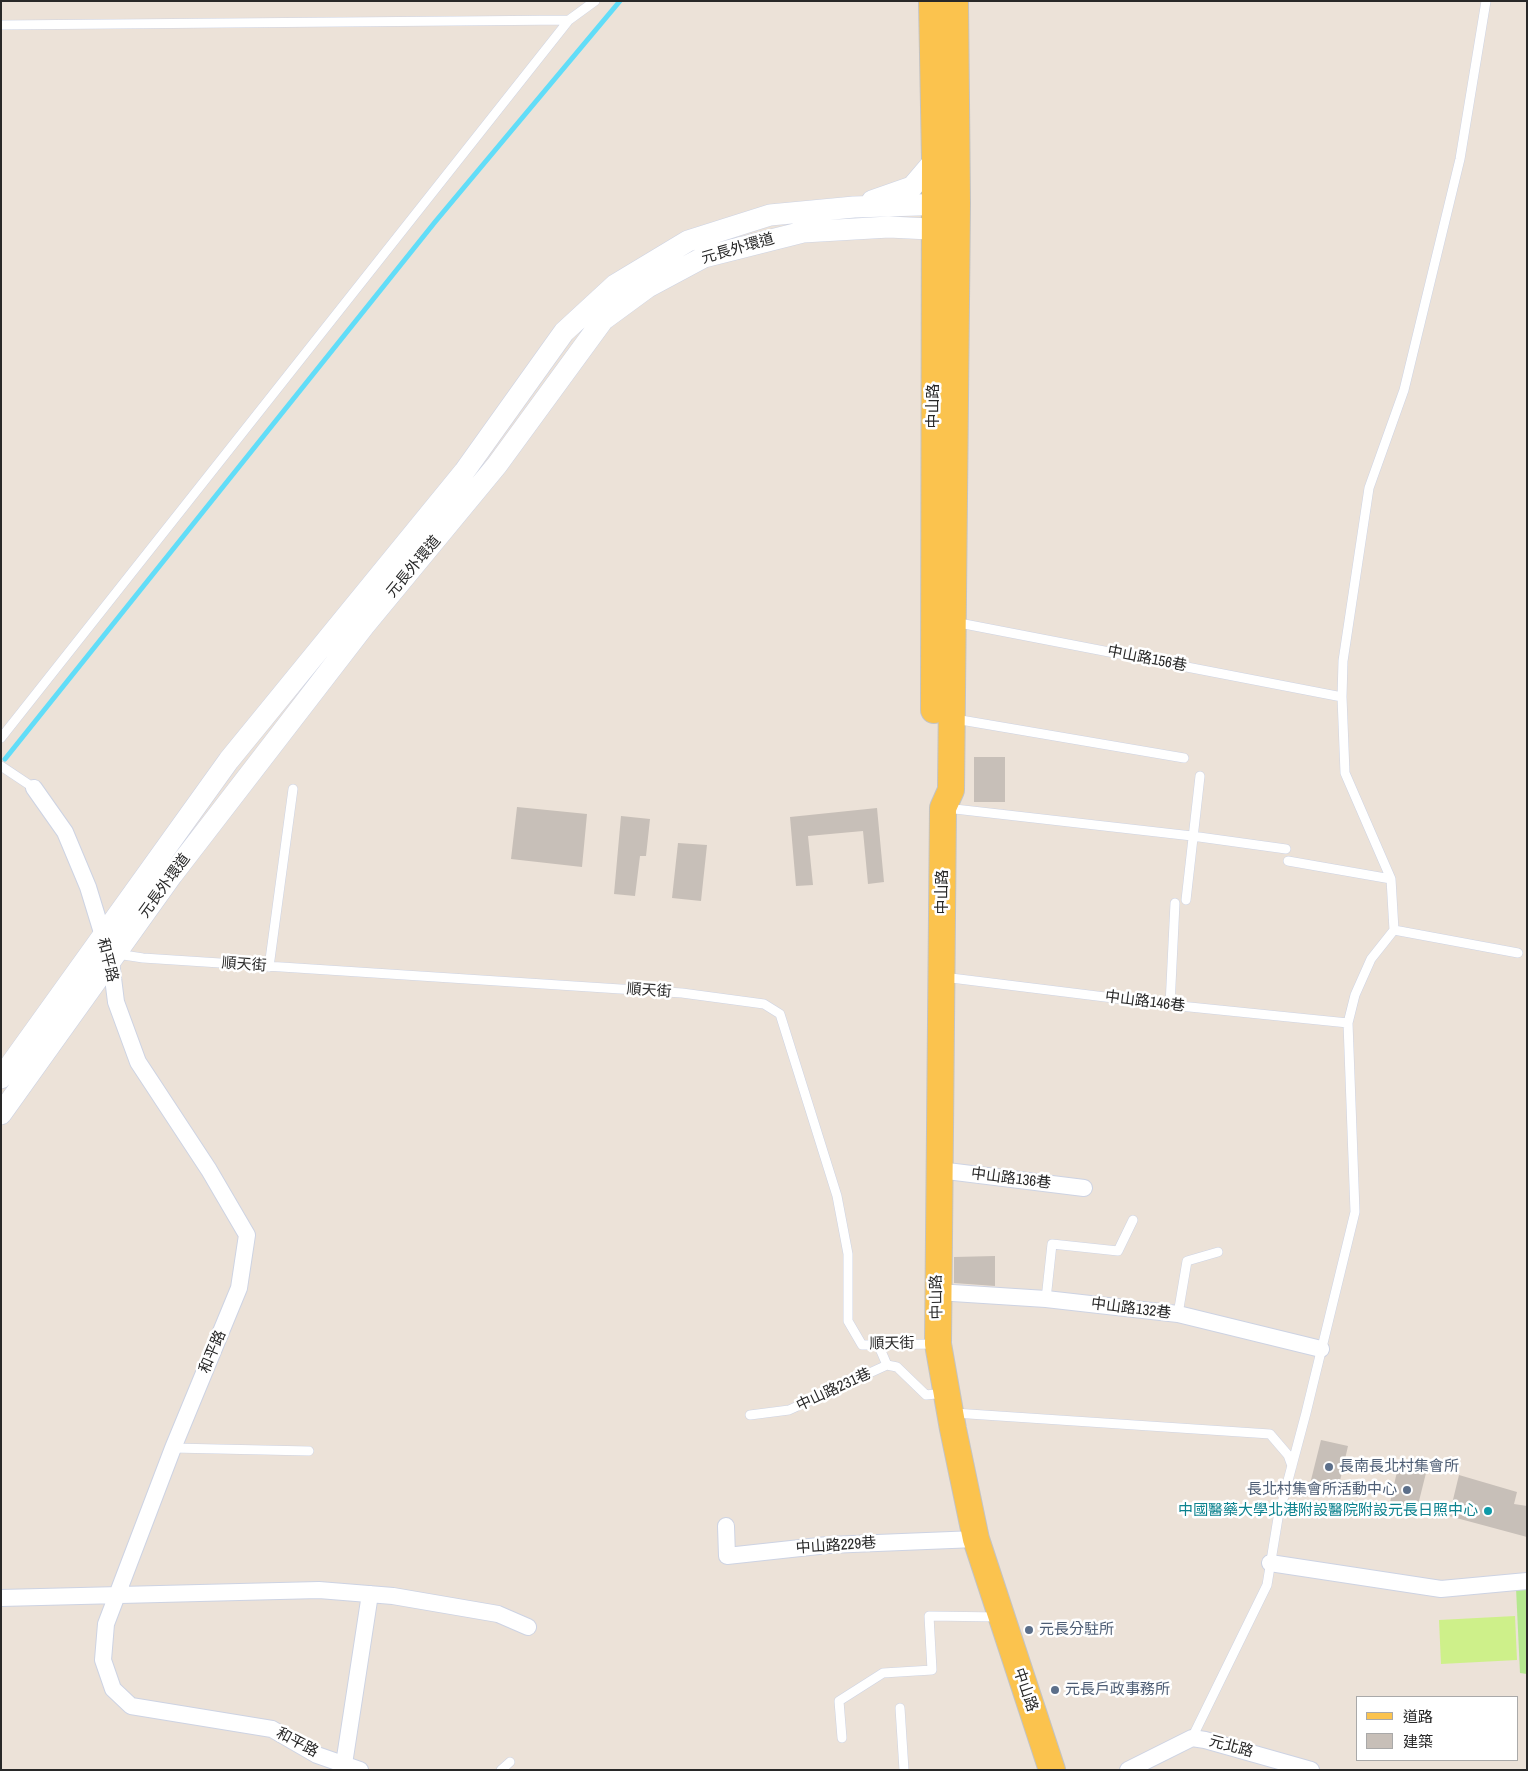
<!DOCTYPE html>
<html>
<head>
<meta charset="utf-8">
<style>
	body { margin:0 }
	#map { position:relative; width:1528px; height:1771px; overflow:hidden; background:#ece2d8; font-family:"Archivo Narrow","Noto Sans TC",sans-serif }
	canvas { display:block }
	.frame { position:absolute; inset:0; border:2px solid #282828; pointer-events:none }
	.legend { position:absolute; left:1356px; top:1696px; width:162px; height:65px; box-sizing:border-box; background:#fff; border:1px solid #a9a9a9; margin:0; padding:6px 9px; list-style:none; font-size:15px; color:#282828 }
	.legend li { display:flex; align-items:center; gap:10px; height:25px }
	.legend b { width:25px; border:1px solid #a9a9a9 }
</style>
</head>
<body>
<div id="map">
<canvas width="1528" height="1771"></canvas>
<div class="frame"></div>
<ul class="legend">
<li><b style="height:6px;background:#fbc34e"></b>道路</li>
<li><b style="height:14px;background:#c7bfb8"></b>建築</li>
</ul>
</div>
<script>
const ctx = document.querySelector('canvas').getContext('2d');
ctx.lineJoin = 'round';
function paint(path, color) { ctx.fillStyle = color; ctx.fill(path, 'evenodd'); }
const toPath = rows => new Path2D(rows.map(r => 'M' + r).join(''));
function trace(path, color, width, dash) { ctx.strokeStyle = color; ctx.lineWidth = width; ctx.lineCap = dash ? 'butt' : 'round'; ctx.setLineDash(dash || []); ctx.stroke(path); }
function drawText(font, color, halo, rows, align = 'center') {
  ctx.font = font + ' "Archivo Narrow","Noto Sans TC",sans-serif'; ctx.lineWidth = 5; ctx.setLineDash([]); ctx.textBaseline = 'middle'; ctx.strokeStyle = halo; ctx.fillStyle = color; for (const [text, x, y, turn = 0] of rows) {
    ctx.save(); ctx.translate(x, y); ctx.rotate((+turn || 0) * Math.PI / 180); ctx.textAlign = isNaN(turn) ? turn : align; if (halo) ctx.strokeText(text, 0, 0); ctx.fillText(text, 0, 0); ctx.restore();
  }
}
paint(toPath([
	[1527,1586,1527,1674,1520,1673,1516,1588]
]), '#b5e88f');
paint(toPath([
	[1515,1616,1517,1660,1441,1664,1439,1620]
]), '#cef08a');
trace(toPath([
	[5,759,435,222,620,1]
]), '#61ddf8', 5);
paint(toPath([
	[974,757,1005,757,1005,802,974,802],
	[517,807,587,814,582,867,511,859],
	[877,808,884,882,868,884,863,831,808,836,813,885,796,886,790,817],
	[621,816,650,819,646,856,640,856,635,896,614,894],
	[678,843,707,845,701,901,672,898],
	[995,1256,995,1286,954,1283,954,1257],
	[1321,1440,1348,1446,1337,1494,1309,1488],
	[1399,1463,1427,1469,1415,1517,1388,1511],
	[1459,1475,1517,1492,1514,1504,1527,1506,1527,1537,1449,1516]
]), '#c7bfb8');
const service = toPath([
	[1,25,569,20],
	[954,622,1342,697],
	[955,719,1184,758],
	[1,738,569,20,595,1],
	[1,766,34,788],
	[946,808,1192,836,1286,849],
	[1288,861,1391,879],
	[1186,900,1200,776],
	[1394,930,1518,953],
	[117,954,143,958,682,993,764,1004,780,1014,837,1196,848,1254,848,1321,862,1345,936,1344],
	[269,967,293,789],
	[943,977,1170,1005,1348,1023],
	[1170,1005,1175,903],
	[1046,1299,1052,1244,1118,1251,1133,1220],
	[1178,1314,1187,1261,1218,1252],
	[878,1344,887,1365,897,1367,926,1395,945,1393],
	[954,1413,1270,1434,1288,1455,1292,1466],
	[750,1415,789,1410,887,1365],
	[173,1448,309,1451],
	[900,1708,904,1770],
	[842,1738,839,1701,883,1673,932,1670,929,1616,1000,1617],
	[1192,1738,1267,1585,1278,1518,1306,1413,1355,1212,1348,1023,1355,995,1371,959,1394,930,1391,879,1345,773,1342,697,1343,661,1369,488,1404,390,1460,159,1486,1],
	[501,1770,510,1762]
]);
const minor = toPath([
	[34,788,65,832,88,887,111,962,116,1002,138,1062,209,1170,247,1235,239,1288,173,1448,106,1624,103,1660,113,1689,131,1706,272,1729,317,1755,360,1770],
	[939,1170,1084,1188],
	[937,1292,1046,1299,1178,1314,1321,1349],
	[726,1526,727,1556,828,1545,976,1539],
	[1270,1563,1441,1589,1527,1581],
	[1,1598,319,1590,393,1596,498,1614,528,1627],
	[344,1764,370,1594],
	[1128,1770,1192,1738,1205,1740,1311,1770]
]);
const tertiary = toPath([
	[872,201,912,187,935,160],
	[1,1078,229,760,464,472,564,332,615,285,688,241,770,215,854,207,949,204],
	[1,1114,172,875,364,626,497,465,603,320,648,287,704,257,803,232,889,227,950,230]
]);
const primary = toPath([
	[932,1,935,160,934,710],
	[955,1,957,204,951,790,943,808,938,1344,953,1429,976,1539,1052,1770]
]);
trace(service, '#cdd3e3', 10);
trace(minor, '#cdd3e3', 18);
trace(tertiary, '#cdd3e3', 22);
trace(primary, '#c3c3c3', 28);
trace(service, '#fff', 9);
trace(minor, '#fff', 16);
trace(tertiary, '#fff', 21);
trace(primary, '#fbc34e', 26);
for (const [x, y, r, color] of [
	[1329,1467,5,"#5c6f8a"],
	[1407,1490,5,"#5c6f8a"],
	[1488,1511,5,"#0f9aa8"],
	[1029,1630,5,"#5c6f8a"],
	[1055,1690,5,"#5c6f8a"]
]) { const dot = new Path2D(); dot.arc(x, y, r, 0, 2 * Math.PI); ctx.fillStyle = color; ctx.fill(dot); trace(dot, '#fff', 2); }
drawText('15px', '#282828', '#fff', [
	["元長外環道",738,249,-16],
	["中山路",934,406,-90],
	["元長外環道",414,567,-50],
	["中山路156巷",1147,659,11],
	["元長外環道",165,886,-54],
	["中山路",943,892,-90],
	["和平路",107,960,76],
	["順天街",244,965,4],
	["順天街",649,991,4],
	["中山路146巷",1145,1002,7],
	["中山路136巷",1011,1179,7],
	["中山路",937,1297,-91],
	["中山路132巷",1131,1309,7],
	["順天街",892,1344,-1],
	["和平路",213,1352,-67],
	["中山路231巷",834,1390,-25],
	["中山路229巷",836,1546,-4],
	["中山路",1025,1690,71],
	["和平路",297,1743,28],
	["元北路",1231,1747,15]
]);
drawText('15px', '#4e5e75', '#fff', [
	["長南長北村集會所",1339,1467],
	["長北村集會所活動中心",1397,1490,"right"],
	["元長分駐所",1039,1630],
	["元長戶政事務所",1065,1690]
], 'left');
drawText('15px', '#0d838f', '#fff', [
	["中國醫藥大學北港附設醫院附設元長日照中心",1478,1511]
], 'right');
</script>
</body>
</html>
